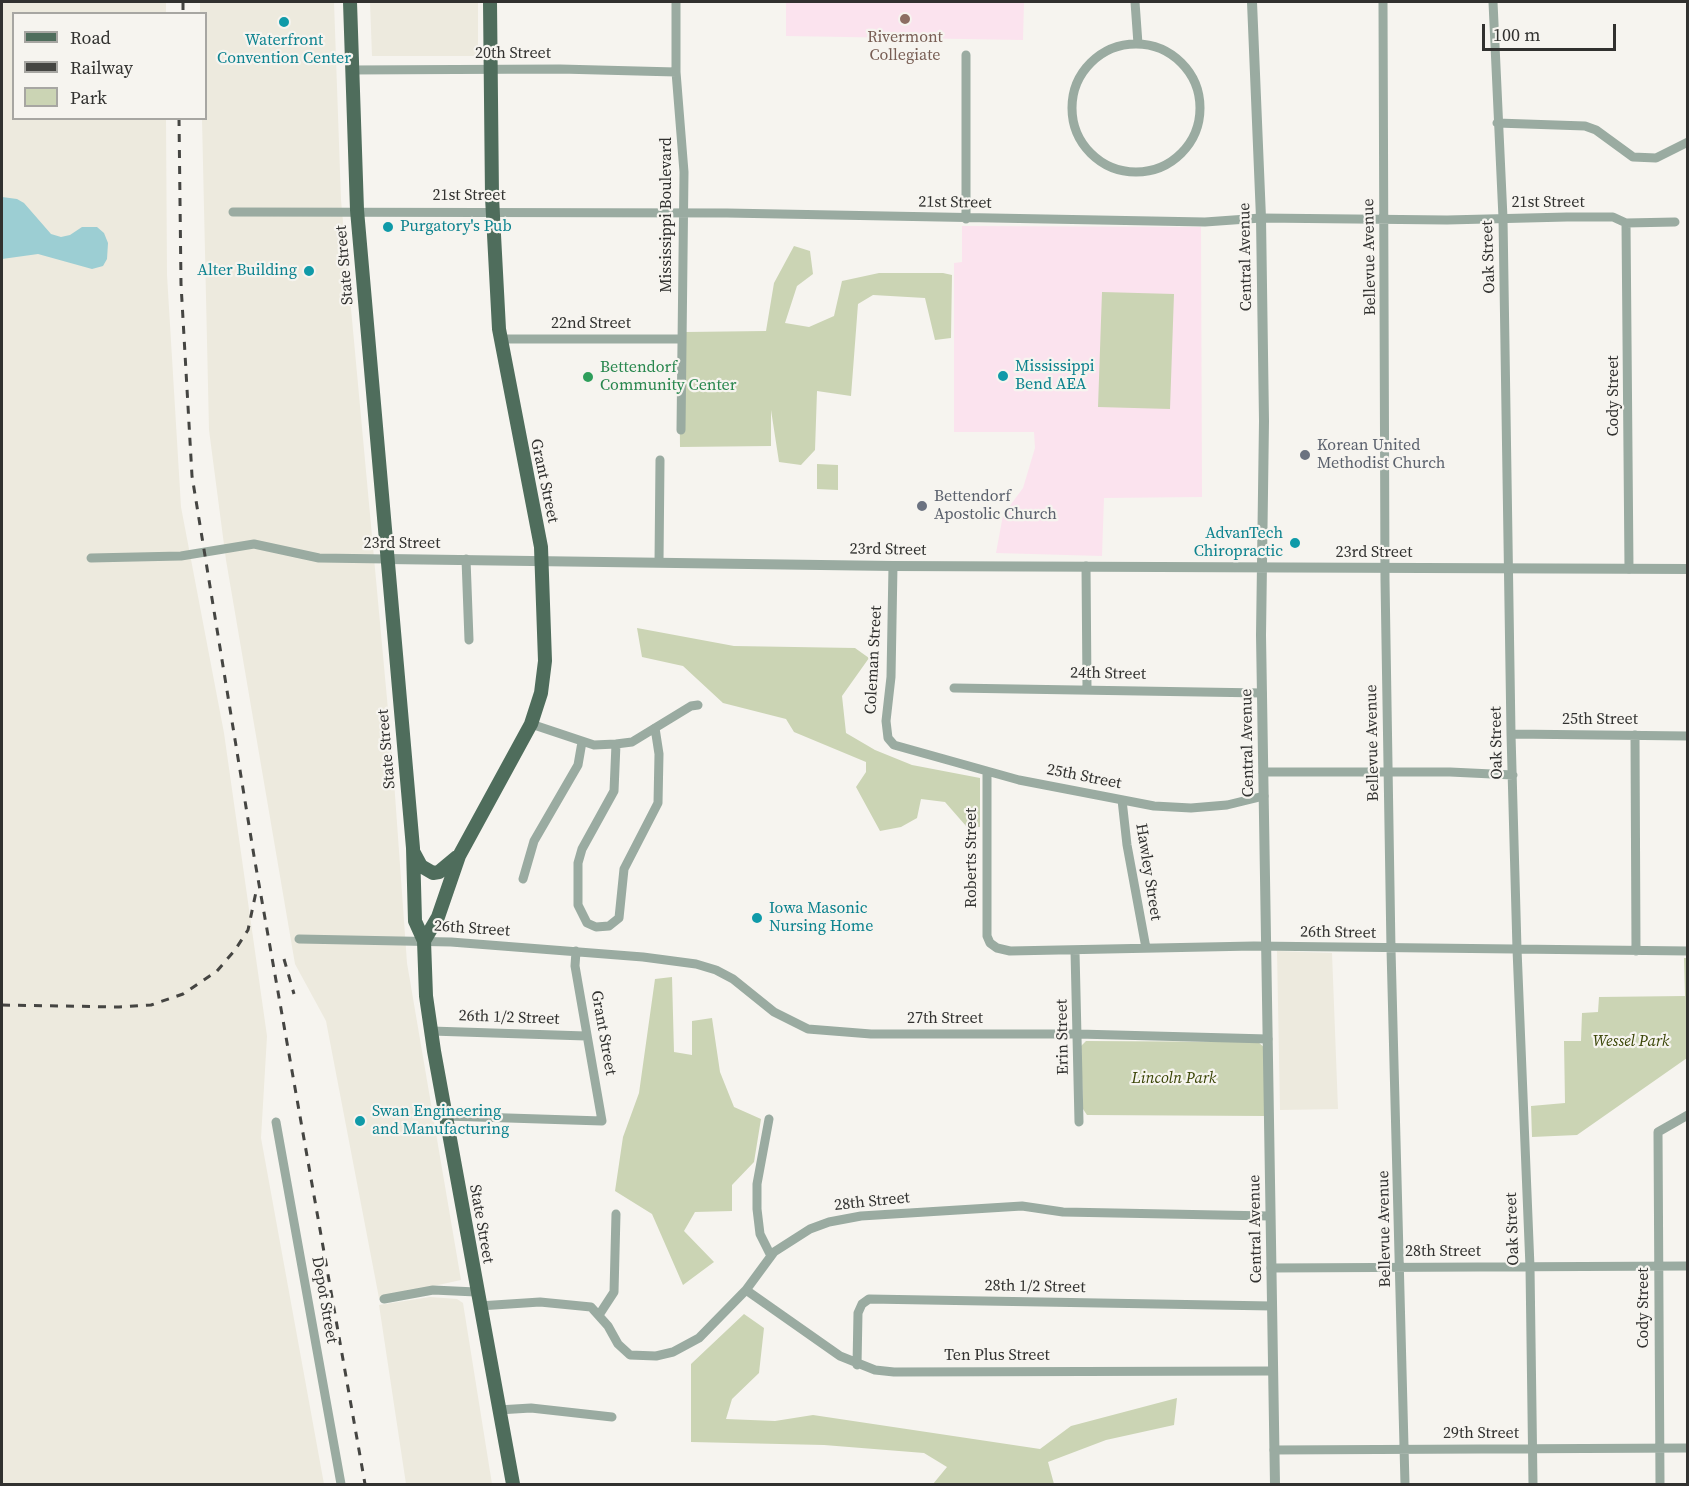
<!DOCTYPE html>
<html>
<head>
<meta charset="utf-8">
<style>
	body { margin:0 }
	#map { position:relative; width:1689px; height:1486px; overflow:hidden; background:#f6f4ef; font-family:"Source Serif 4",serif }
	canvas { display:block }
	.frame { position:absolute; inset:0; border:3px solid #31312f; pointer-events:none }
	.legend { position:absolute; left:12px; top:12px; width:195px; height:108px; box-sizing:border-box; background:#f6f4ef; border:2px solid #a7a6a2; margin:0; padding:8px 10px; list-style:none; font-size:18px; color:#31312f }
	.legend li { display:flex; align-items:center; gap:12px; height:30px }
	.legend b { width:30px; border:2px solid #a7a6a2 }
	.scale { position:absolute; left:1482px; top:24px; width:134px; height:27px; box-sizing:border-box; border:3px solid #31312f; border-top:0; padding-left:8px; font-size:18px; line-height:21px; white-space:nowrap; color:#31312f; -webkit-text-stroke:4px #f6f4ef; paint-order:stroke }
</style>
</head>
<body>
<div id="map">
<canvas width="1689" height="1486"></canvas>
<div class="frame"></div>
<ul class="legend">
<li><b style="height:8px;background:#4f6d5c"></b>Road</li>
<li><b style="height:8px;background:#454542"></b>Railway</li>
<li><b style="height:16px;background:#cbd4b4"></b>Park</li>
</ul>
<div class="scale">100 m</div>
</div>
<script>
const ctx = document.querySelector('canvas').getContext('2d');
ctx.lineJoin = 'round';
function paint(path, color) { ctx.fillStyle = color; ctx.fill(path, 'evenodd'); }
const toPath = rows => new Path2D(rows.map(r => 'M' + r).join(''));
function trace(path, color, width, dash) { ctx.strokeStyle = color; ctx.lineWidth = width; ctx.lineCap = dash ? 'butt' : 'round'; ctx.setLineDash(dash || []); ctx.stroke(path); }
function drawText(font, color, halo, rows, align = 'center') {
  ctx.font = font + ' "Source Serif 4",serif'; ctx.lineWidth = 4.5; ctx.setLineDash([]); ctx.textBaseline = 'middle'; ctx.strokeStyle = halo; ctx.fillStyle = color; for (const [text, x, y, turn = 0] of rows) {
    ctx.save(); ctx.translate(x, y); ctx.rotate((+turn || 0) * Math.PI / 180); ctx.textAlign = isNaN(turn) ? turn : align; if (halo) ctx.strokeText(text, 0, 0); ctx.fillText(text, 0, 0); ctx.restore();
  }
}
paint(toPath([
	[2,2,166,2,166,13,14,14,14,118,166,119,167,275,181,507,224,733,267,1036,261,1138,324,1484,2,1484],
	[200,2,334,2,341,200,392,753,407,963,461,1280,379,1298,326,1021,295,964,226,560,209,430,202,119,206,118,206,14,200,13],
	[370,2,478,2,478,56,372,56],
	[1277,951,1332,953,1338,1109,1280,1110],
	[430,1297,457,1299,463,1303,492,1484,406,1484,379,1305]
]), '#edeade');
paint(toPath([
	[786,2,1024,2,1023,40,786,36],
	[962,226,1201,227,1202,497,1104,498,1102,556,996,553,1003,515,1023,488,1035,448,1034,432,954,432,954,263,962,262]
]), '#fbe3ee');
paint(toPath([
	[794,246,810,251,813,274,797,286,785,323,809,327,834,316,842,281,879,273,943,273,952,275,951,338,935,340,925,298,873,295,858,304,851,396,817,391,815,450,801,465,779,462,771,410,771,446,680,447,679,346,686,332,766,331,774,283],
	[1102,292,1174,294,1170,409,1098,407],
	[817,464,838,465,838,490,817,489],
	[637,628,734,646,855,648,869,658,842,696,846,733,875,750,912,765,980,778,980,827,966,826,945,802,921,799,917,818,901,827,880,831,856,787,866,772,866,762,794,732,786,719,723,703,683,666,642,657],
	[1684,958,1688,958,1687,1058,1577,1135,1532,1137,1531,1106,1565,1103,1564,1041,1581,1041,1582,1013,1598,1012,1599,997,1685,996],
	[672,977,674,1052,692,1055,692,1021,712,1018,720,1072,734,1107,761,1119,754,1162,732,1185,732,1211,695,1212,684,1231,714,1262,683,1285,652,1214,615,1191,623,1137,639,1093,655,979],
	[1086,1041,1258,1042,1265,1048,1266,1116,1087,1115,1083,1109,1081,1046],
	[744,1314,764,1328,759,1373,732,1399,726,1419,775,1421,813,1415,1040,1449,1071,1426,1177,1398,1174,1425,1106,1440,1048,1462,1054,1484,933,1484,947,1467,924,1453,824,1445,691,1442,691,1364]
]), '#cbd4b4');
paint(toPath([
	[2,197,17,199,24,203,51,234,61,237,70,235,82,227,97,227,104,233,108,243,107,259,103,266,92,269,38,254,2,259]
]), '#9cced3');
trace(toPath([
	[676,2,676,72,684,172,681,430],
	[1135,2,1138,44],
	[1383,2,1385,580,1391,949,1405,1484],
	[1493,2,1503,218,1511,734,1517,949,1530,1267,1533,1484],
	'1072 108a64 64 0 1 1 128 0a64 64 0 1 1-128 0Z',
	[351,70,560,69,676,72],
	[1497,123,1585,126,1596,130,1633,157,1656,158,1688,142],
	[233,212,727,213,1205,222,1261,218,1447,220,1567,217,1613,217,1626,223,1675,222],
	[966,219,966,55],
	[1626,223,1629,569],
	[500,339,682,339],
	[91,558,181,556,254,544,319,558,387,559],
	[466,559,469,640],
	[659,562,660,460],
	[893,566,891,677,886,721,888,738,894,745,1019,780,1154,806,1191,808,1227,805,1264,796],
	[1086,566,1087,688],
	[954,688,1262,693],
	[531,724,594,745,616,744,632,742,691,706,698,705],
	[1511,734,1688,736],
	[1635,735,1636,951],
	[616,744,614,791,582,849,578,863,578,905,587,923,596,927,609,926,619,918,624,869,658,803,659,754,655,728],
	[987,772,987,936,990,943,997,948,1010,951,1254,946,1688,951],
	[1263,772,1450,772,1513,775],
	[1122,800,1127,845,1146,948],
	[523,879,534,841,578,765,582,742],
	[299,939,451,942,643,957,696,964,716,970,733,979,774,1012,808,1029,871,1034,1078,1034,1268,1039],
	[1075,951,1079,1122],
	[431,1031,586,1036],
	[446,1116,602,1121,575,966,576,951],
	[769,1119,757,1184,757,1209,760,1234,771,1256],
	[276,1122,341,1484],
	[1271,1268,1688,1266],
	[746,1290,840,1356,875,1370,894,1372,1273,1371],
	[384,1299,433,1290,476,1292],
	[479,1306,540,1302,591,1307,608,1326,618,1344,630,1355,656,1356,673,1352,699,1338,746,1290,774,1252,810,1229,829,1222,861,1216,1022,1206,1063,1212,1270,1216],
	[599,1315,614,1292,616,1214],
	[857,1365,858,1313,862,1304,869,1299,1272,1306],
	[498,1410,531,1408,612,1417],
	[1274,1450,1688,1448],
	[1660,1484,1658,1132,1688,1115]
]), '#9aaba1', 9);
trace(toPath([
	[1252,2,1261,218,1264,421,1261,635,1275,1484],
	[387,559,893,566,1688,569]
]), '#9aaba1', 10);
trace(toPath([
	[350,2,357,210,413,848,415,921,424,941,426,996,434,1051,513,1484],
	[414,853,421,866,433,873,439,872,457,857],
	[424,941,438,917,459,856,531,724,541,693,545,661,541,547,499,329,492,197,490,2]
]), '#4f6d5c', 14);
trace(toPath([
	[183,2,183,14],
	[179,118,181,284,192,476,254,856,365,1484],
	[284,959,294,994],
	[2,1005,119,1007,151,1005,183,994,217,971,235,950,248,930,256,892]
]), '#454542', 3, [8, 8]);
for (const [x, y, r, color] of [
	[905,19,6,"#8d6e63"],
	[284,22,6,"#0f9aa8"],
	[388,227,6,"#0f9aa8"],
	[309,271,6,"#0f9aa8"],
	[1003,376,6,"#0f9aa8"],
	[588,377,6,"#2e9e5b"],
	[1305,455,6,"#6b7280"],
	[922,506,6,"#6b7280"],
	[1295,543,6,"#0f9aa8"],
	[757,918,6,"#0f9aa8"],
	[360,1121,6,"#0f9aa8"]
]) { const dot = new Path2D(); dot.arc(x, y, r, 0, 2 * Math.PI); ctx.fillStyle = color; ctx.fill(dot); trace(dot, '#f6f4ef', 2); }
drawText('16px', '#785e54', '#f6f4ef', [
	["Rivermont",905,38],
	["Collegiate",905,56]
]);
drawText('16px', '#0d838f', '#f6f4ef', [
	["Waterfront",284,41,"center"],
	["Convention Center",284,59,"center"],
	["Purgatory's Pub",400,227],
	["Alter Building",297,271,"right"],
	["Mississippi",1015,367],
	["Bend AEA",1015,385],
	["AdvanTech",1283,534,"right"],
	["Chiropractic",1283,552,"right"],
	["Iowa Masonic",769,909],
	["Nursing Home",769,927],
	["Swan Engineering",372,1112],
	["and Manufacturing",372,1130]
], 'left');
drawText('16px', '#31312f', '#f6f4ef', [
	["20th Street",513,54],
	["21st Street",469,196],
	["21st Street",955,203,1],
	["21st Street",1548,203],
	["Mississippi Boulevard",667,215,-90],
	["Central Avenue",1246,257,-91],
	["Bellevue Avenue",1370,257,-91],
	["Oak Street",1489,257,-92],
	["State Street",345,265,-95],
	["22nd Street",591,324],
	["Cody Street",1614,396,-90],
	["Grant Street",544,481,78],
	["23rd Street",402,544],
	["23rd Street",888,550,1],
	["23rd Street",1374,553],
	["Coleman Street",874,660,-87],
	["24th Street",1108,674,1],
	["25th Street",1600,720],
	["Central Avenue",1248,743,-91],
	["Bellevue Avenue",1373,743,-91],
	["Oak Street",1497,743,-91],
	["State Street",387,749,-95],
	["25th Street",1084,777,11],
	["Roberts Street",972,858,-90],
	["Hawley Street",1148,872,81],
	["26th Street",472,929,4],
	["26th Street",1338,933,1],
	["26th 1/2 Street",509,1018,2],
	["27th Street",945,1019],
	["Grant Street",603,1033,80],
	["Erin Street",1063,1037,-91],
	["28th Street",872,1202,-6],
	["State Street",481,1224,80],
	["Central Avenue",1256,1229,-91],
	["Bellevue Avenue",1385,1229,-91],
	["Oak Street",1513,1229,-92],
	["28th Street",1443,1252],
	["28th 1/2 Street",1035,1287,1],
	["Depot Street",324,1300,80],
	["Cody Street",1644,1308,-90],
	["Ten Plus Street",997,1356],
	["29th Street",1481,1434]
]);
drawText('16px', '#27864d', '#f6f4ef', [
	["Bettendorf",600,368],
	["Community Center",600,386]
], 'left');
drawText('16px', '#5b616d', '#f6f4ef', [
	["Korean United",1317,446],
	["Methodist Church",1317,464],
	["Bettendorf",934,497],
	["Apostolic Church",934,515]
], 'left');
drawText('italic 16px', '#394405', '#f6f4ef', [
	["Wessel Park",1631,1042],
	["Lincoln Park",1174,1079]
]);
</script>
</body>
</html>
